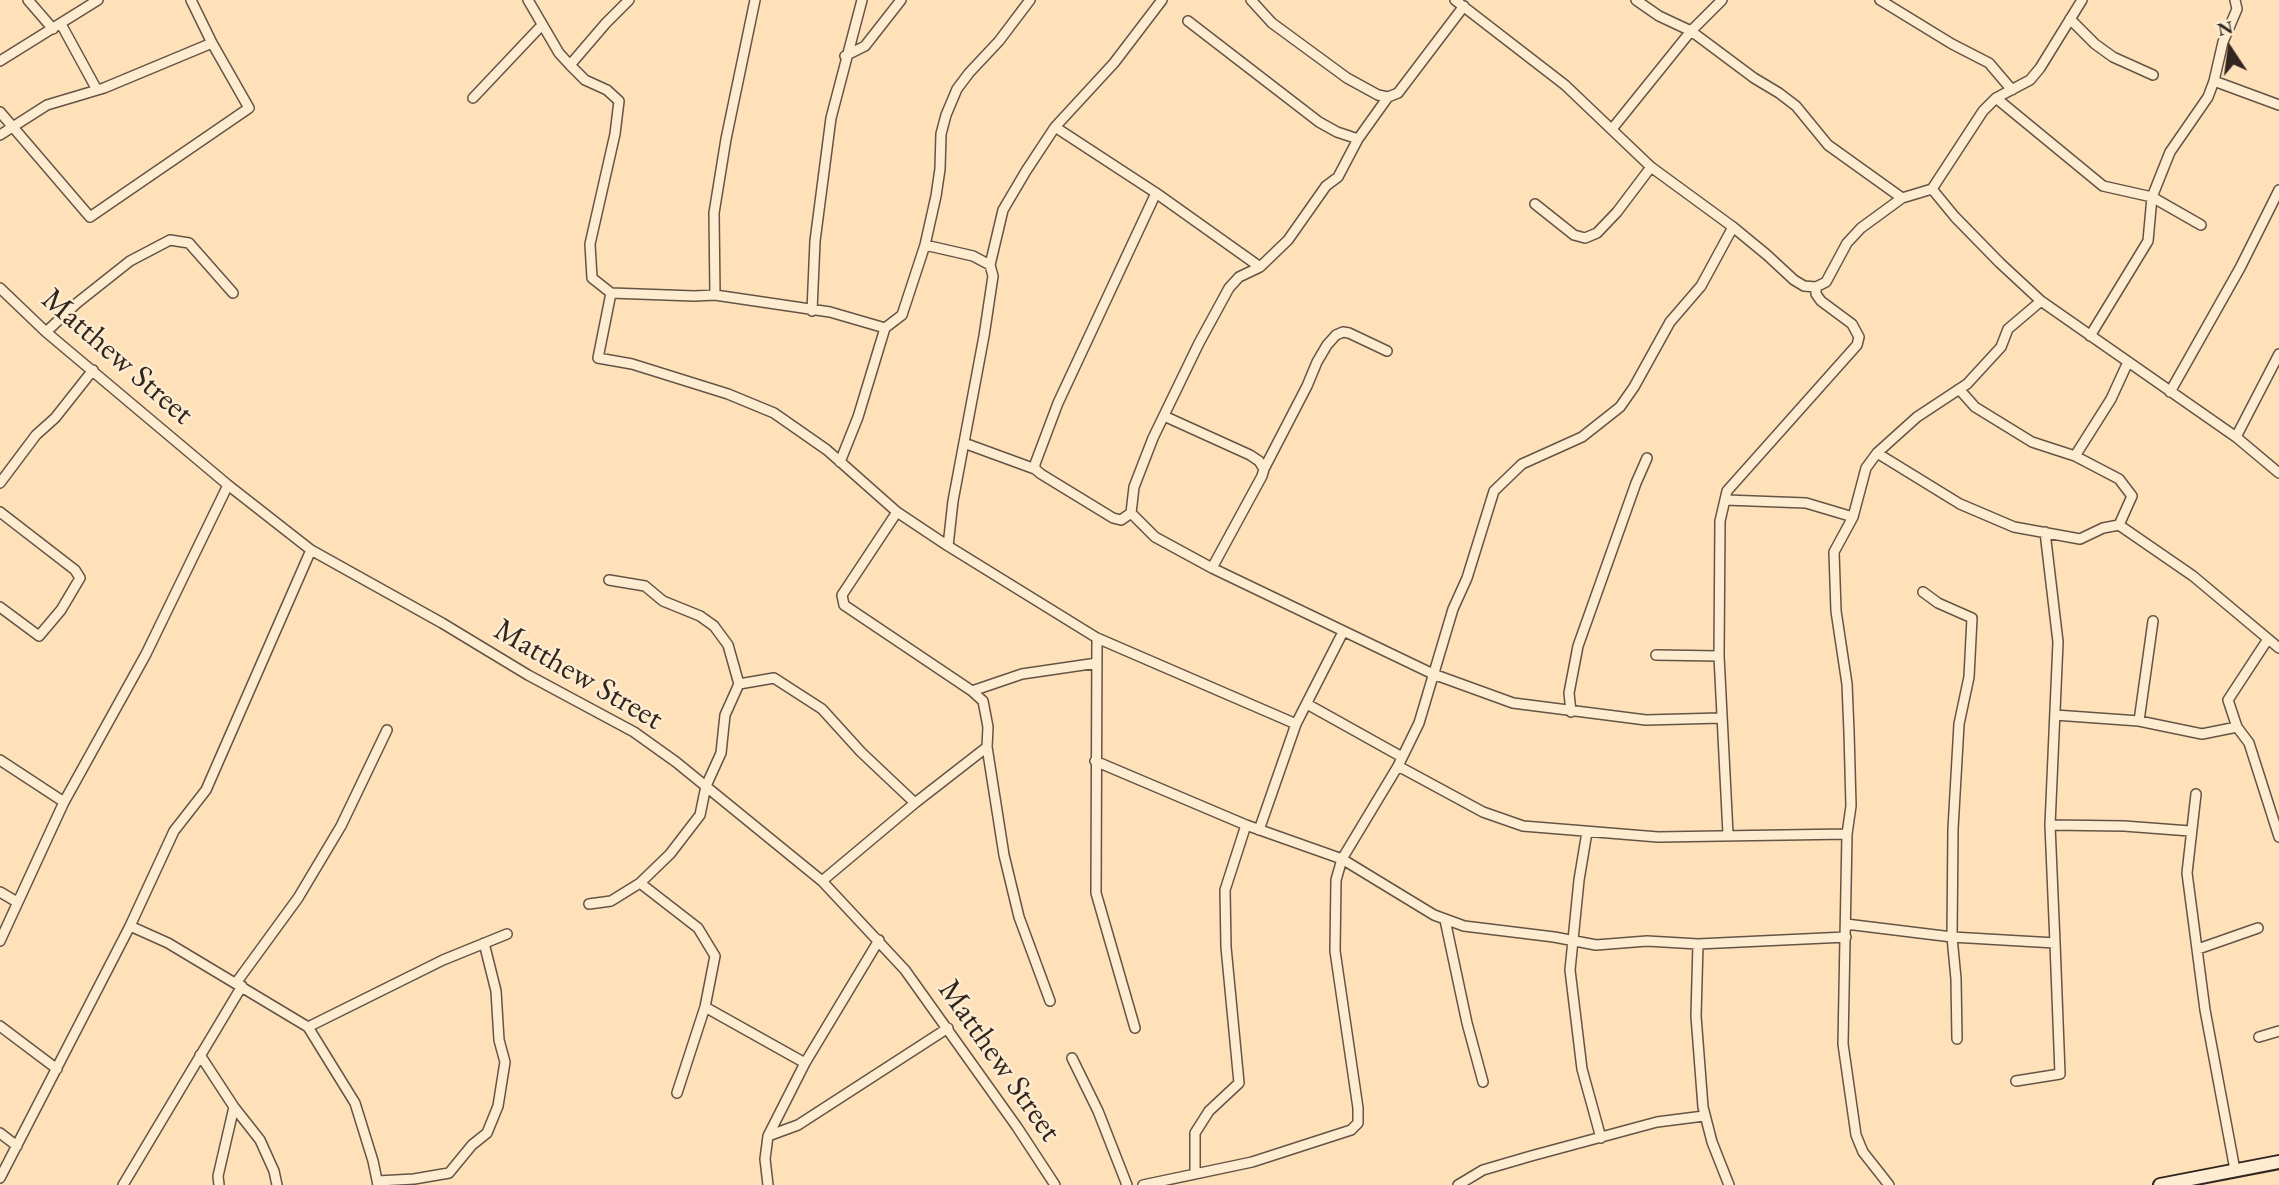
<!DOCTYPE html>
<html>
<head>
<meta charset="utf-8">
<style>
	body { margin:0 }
	#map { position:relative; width:2279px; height:1185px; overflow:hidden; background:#fee1b8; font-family:"EB Garamond",serif }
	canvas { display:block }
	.north { position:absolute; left:2195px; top:14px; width:70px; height:70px; -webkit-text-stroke:5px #feecd1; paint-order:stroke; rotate:347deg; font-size:19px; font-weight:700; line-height:28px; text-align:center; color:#312520 }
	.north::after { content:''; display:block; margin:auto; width:24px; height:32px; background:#312520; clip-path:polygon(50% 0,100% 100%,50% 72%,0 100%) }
</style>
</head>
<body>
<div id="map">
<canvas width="2279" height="1185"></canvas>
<div class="north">N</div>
</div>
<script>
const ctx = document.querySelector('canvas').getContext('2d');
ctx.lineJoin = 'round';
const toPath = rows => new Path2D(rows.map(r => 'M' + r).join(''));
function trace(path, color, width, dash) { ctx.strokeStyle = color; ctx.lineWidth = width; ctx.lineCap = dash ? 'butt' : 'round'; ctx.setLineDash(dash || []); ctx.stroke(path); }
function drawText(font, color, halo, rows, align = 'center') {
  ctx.font = font + ' "EB Garamond",serif'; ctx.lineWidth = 5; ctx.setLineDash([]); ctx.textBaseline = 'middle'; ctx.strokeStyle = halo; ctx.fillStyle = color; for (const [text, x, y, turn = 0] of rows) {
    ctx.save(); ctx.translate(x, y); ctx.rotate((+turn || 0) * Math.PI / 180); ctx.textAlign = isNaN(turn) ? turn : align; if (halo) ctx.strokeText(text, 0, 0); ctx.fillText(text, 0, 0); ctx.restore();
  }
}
const minor = toPath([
	[28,0,53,29],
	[528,0,559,53,570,65,585,80,607,90,619,101,615,134,590,244,592,278,611,293,694,296,715,295,830,312,885,328],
	[1251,0,1272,23,1347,78,1378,95,1388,97,1398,93,1464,6],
	[1455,0,1565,85,1651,167,1733,227,1767,255,1794,280,1804,286,1816,287,1826,282,1847,243,1861,228,1902,198,1932,189,1983,111,1996,98,2030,80,2040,68,2082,0],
	[1636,0,1659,16,1691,31,1754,78,1779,93,1796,106,1828,145,1902,198],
	[1880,0,1952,44,1989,63,2012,90],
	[2070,19,2095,44,2113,57,2153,75],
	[1188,21,1319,122,1337,132,1358,139],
	[61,24,97,90],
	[845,56,865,46,901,0],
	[0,61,98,0],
	[570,65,606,23,629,0],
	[2214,81,2279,105],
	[1388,97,1358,139,1338,177,1326,186,1288,240,1260,267,1239,277,1229,288,1199,343,1153,438,1134,487,1131,513,1155,537,1212,568,1433,674,1513,703,1646,720,1721,718],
	[473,98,542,25],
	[1996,98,2103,186,2152,197,2201,225],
	[0,112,90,217,249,108,212,43,191,0],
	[1055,127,1156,193,1260,267],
	[1612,129,1691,31,1722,0],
	[0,135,47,105,104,88,212,43],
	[1932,189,1955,217,2000,263,2041,301,2236,437,2279,473],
	[1535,204,1574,235,1585,238,1597,233,1617,212,1651,167],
	[925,245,973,256,990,265,993,276,984,336,953,501,948,546],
	[990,265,1003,210,1026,171,1055,127,1114,63,1162,0],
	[0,288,46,332,228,485,311,550,442,623,528,675,634,732,676,762,822,881,905,970,1017,1127,1055,1185],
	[611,293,598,358,632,364,728,394,774,413,827,450,897,512,948,546,1097,638,1096,893,1135,1028],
	[715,295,714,213,726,139,755,0],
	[812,311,815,241,831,118,862,0],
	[46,332,77,303,130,261,170,240,189,243,233,293],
	[2090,336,2148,241,2152,197,2170,152,2208,97,2214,81,2223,42,2237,9,2235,0],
	[2170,392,2240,268,2279,190],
	[1164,416,1250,455,1259,461,1264,469,1262,476,1212,568],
	[2236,437,2279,354],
	[964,443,1035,469],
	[1877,453,1960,504,2014,527,2080,539,2103,528,2119,525,2132,496,2119,479,2075,456,2032,442,1975,407,1959,389],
	[2075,456,2111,399,2128,362],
	[840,462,858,417,885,328,902,315,925,245,936,196,940,169,941,134,946,115,957,89,969,73,999,41,1030,0],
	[1264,469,1307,386,1317,362,1327,345,1336,335,1343,332,1349,333,1387,351],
	[0,483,36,435,55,418,93,370],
	[1726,500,1806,503,1853,517,1834,552,1836,611,1847,684,1849,732,1851,806,1847,834,1843,1044,1856,1135,1863,1152,1889,1185],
	[0,512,75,570,80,578,61,610,39,636,0,607],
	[1131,513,1121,520,1113,518,1041,474,1035,469,1035,464,1058,403,1156,193],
	[1853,517,1866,468,1877,453,1917,417,1967,384,2001,347,2008,329,2041,301],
	[2119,525,2193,576,2279,648],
	[2045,532,2058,642,2050,825,2124,826,2190,831],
	[1923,592,1938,603,1972,618,1969,677,1959,724,1953,829,1952,937,1956,979,1957,1039],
	[1097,638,1296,724],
	[2268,639,2228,700,2237,727,2249,743,2279,837],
	[1656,655,1719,656],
	[739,684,774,678,822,709,861,752,915,803],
	[972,691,1022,674,1097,663],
	[1307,704,1402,757],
	[1571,712,1569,693,1578,646,1636,483,1647,458],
	[2055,715,2139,721,2202,734,2237,727],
	[2139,721,2153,621],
	[987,747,1004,855,1019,917,1050,1001],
	[0,760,64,802],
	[1095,761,1246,825,1342,859,1434,915,1464,926,1554,937,1596,945,1647,941,1698,944,1846,937],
	[1398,766,1483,812,1523,826,1658,837,1847,834],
	[2196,794,2187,873,2205,1010,2235,1170],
	[2050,825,2055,943],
	[1259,830,1296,724,1343,632],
	[1587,832,1579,880,1570,970,1582,1069,1601,1138],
	[1728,834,1719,656,1720,521,1727,491,1857,345,1859,337,1852,324,1821,301,1816,294,1816,287],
	[822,881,915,803,987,747,988,727,983,701,972,691,844,605,842,595,897,512],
	[640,883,698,928,715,956,705,1007,677,1093],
	[0,892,17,902],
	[589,904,611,901,640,883,670,854,700,815,706,786,721,753,725,715,739,684,728,645,714,626,700,616,663,601,645,586,609,580],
	[1445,920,1467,1023,1483,1082],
	[1846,924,1952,937,2055,943,2060,1074,2016,1081],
	[130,926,168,943,308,1027,355,1103,373,1161,378,1185],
	[0,941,64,802,146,654,228,485],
	[1698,944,1696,1016,1703,1107,1712,1142,1729,1185],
	[2198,949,2258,928],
	[236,983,298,898,341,826,387,730],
	[705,1007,805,1063],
	[0,1026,57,1069],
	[308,1027,443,960,507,934],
	[2259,1037,2279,1031],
	[200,1055,234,1107,260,1140,274,1171,277,1185],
	[1072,1058,1098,1111,1127,1185],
	[0,1133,17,1146],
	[768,1136,798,1125,948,1028],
	[1195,1172,1195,1133,1209,1111,1239,1083,1226,947,1225,890,1246,825],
	[0,1178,130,926,174,831,206,790,311,550],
	[378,1181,414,1179,449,1173,472,1145,487,1133,498,1106,505,1062,499,1040,496,991,484,943],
	[123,1185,242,986],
	[219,1185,218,1176,234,1107],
	[768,1185,765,1159,768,1136,805,1063,879,940],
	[1143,1185,1252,1162,1351,1130,1358,1123,1358,1108,1335,951,1336,880,1342,859,1398,766,1419,723,1453,609,1467,578,1494,491,1522,464,1582,437,1620,407,1634,387,1670,322,1701,286,1733,227],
	[1458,1185,1483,1170,1531,1156,1657,1122,1704,1116]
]);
const secondary = toPath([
	[2160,1185,2279,1162]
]);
trace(minor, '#645446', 12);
trace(secondary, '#312520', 16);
trace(minor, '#feecd1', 9);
trace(secondary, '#feecd1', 12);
drawText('32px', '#312520', '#feecd1', [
	["Matthew Street",117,357,41],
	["Matthew Street",578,675,30],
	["Matthew Street",999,1061,55]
]);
</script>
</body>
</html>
